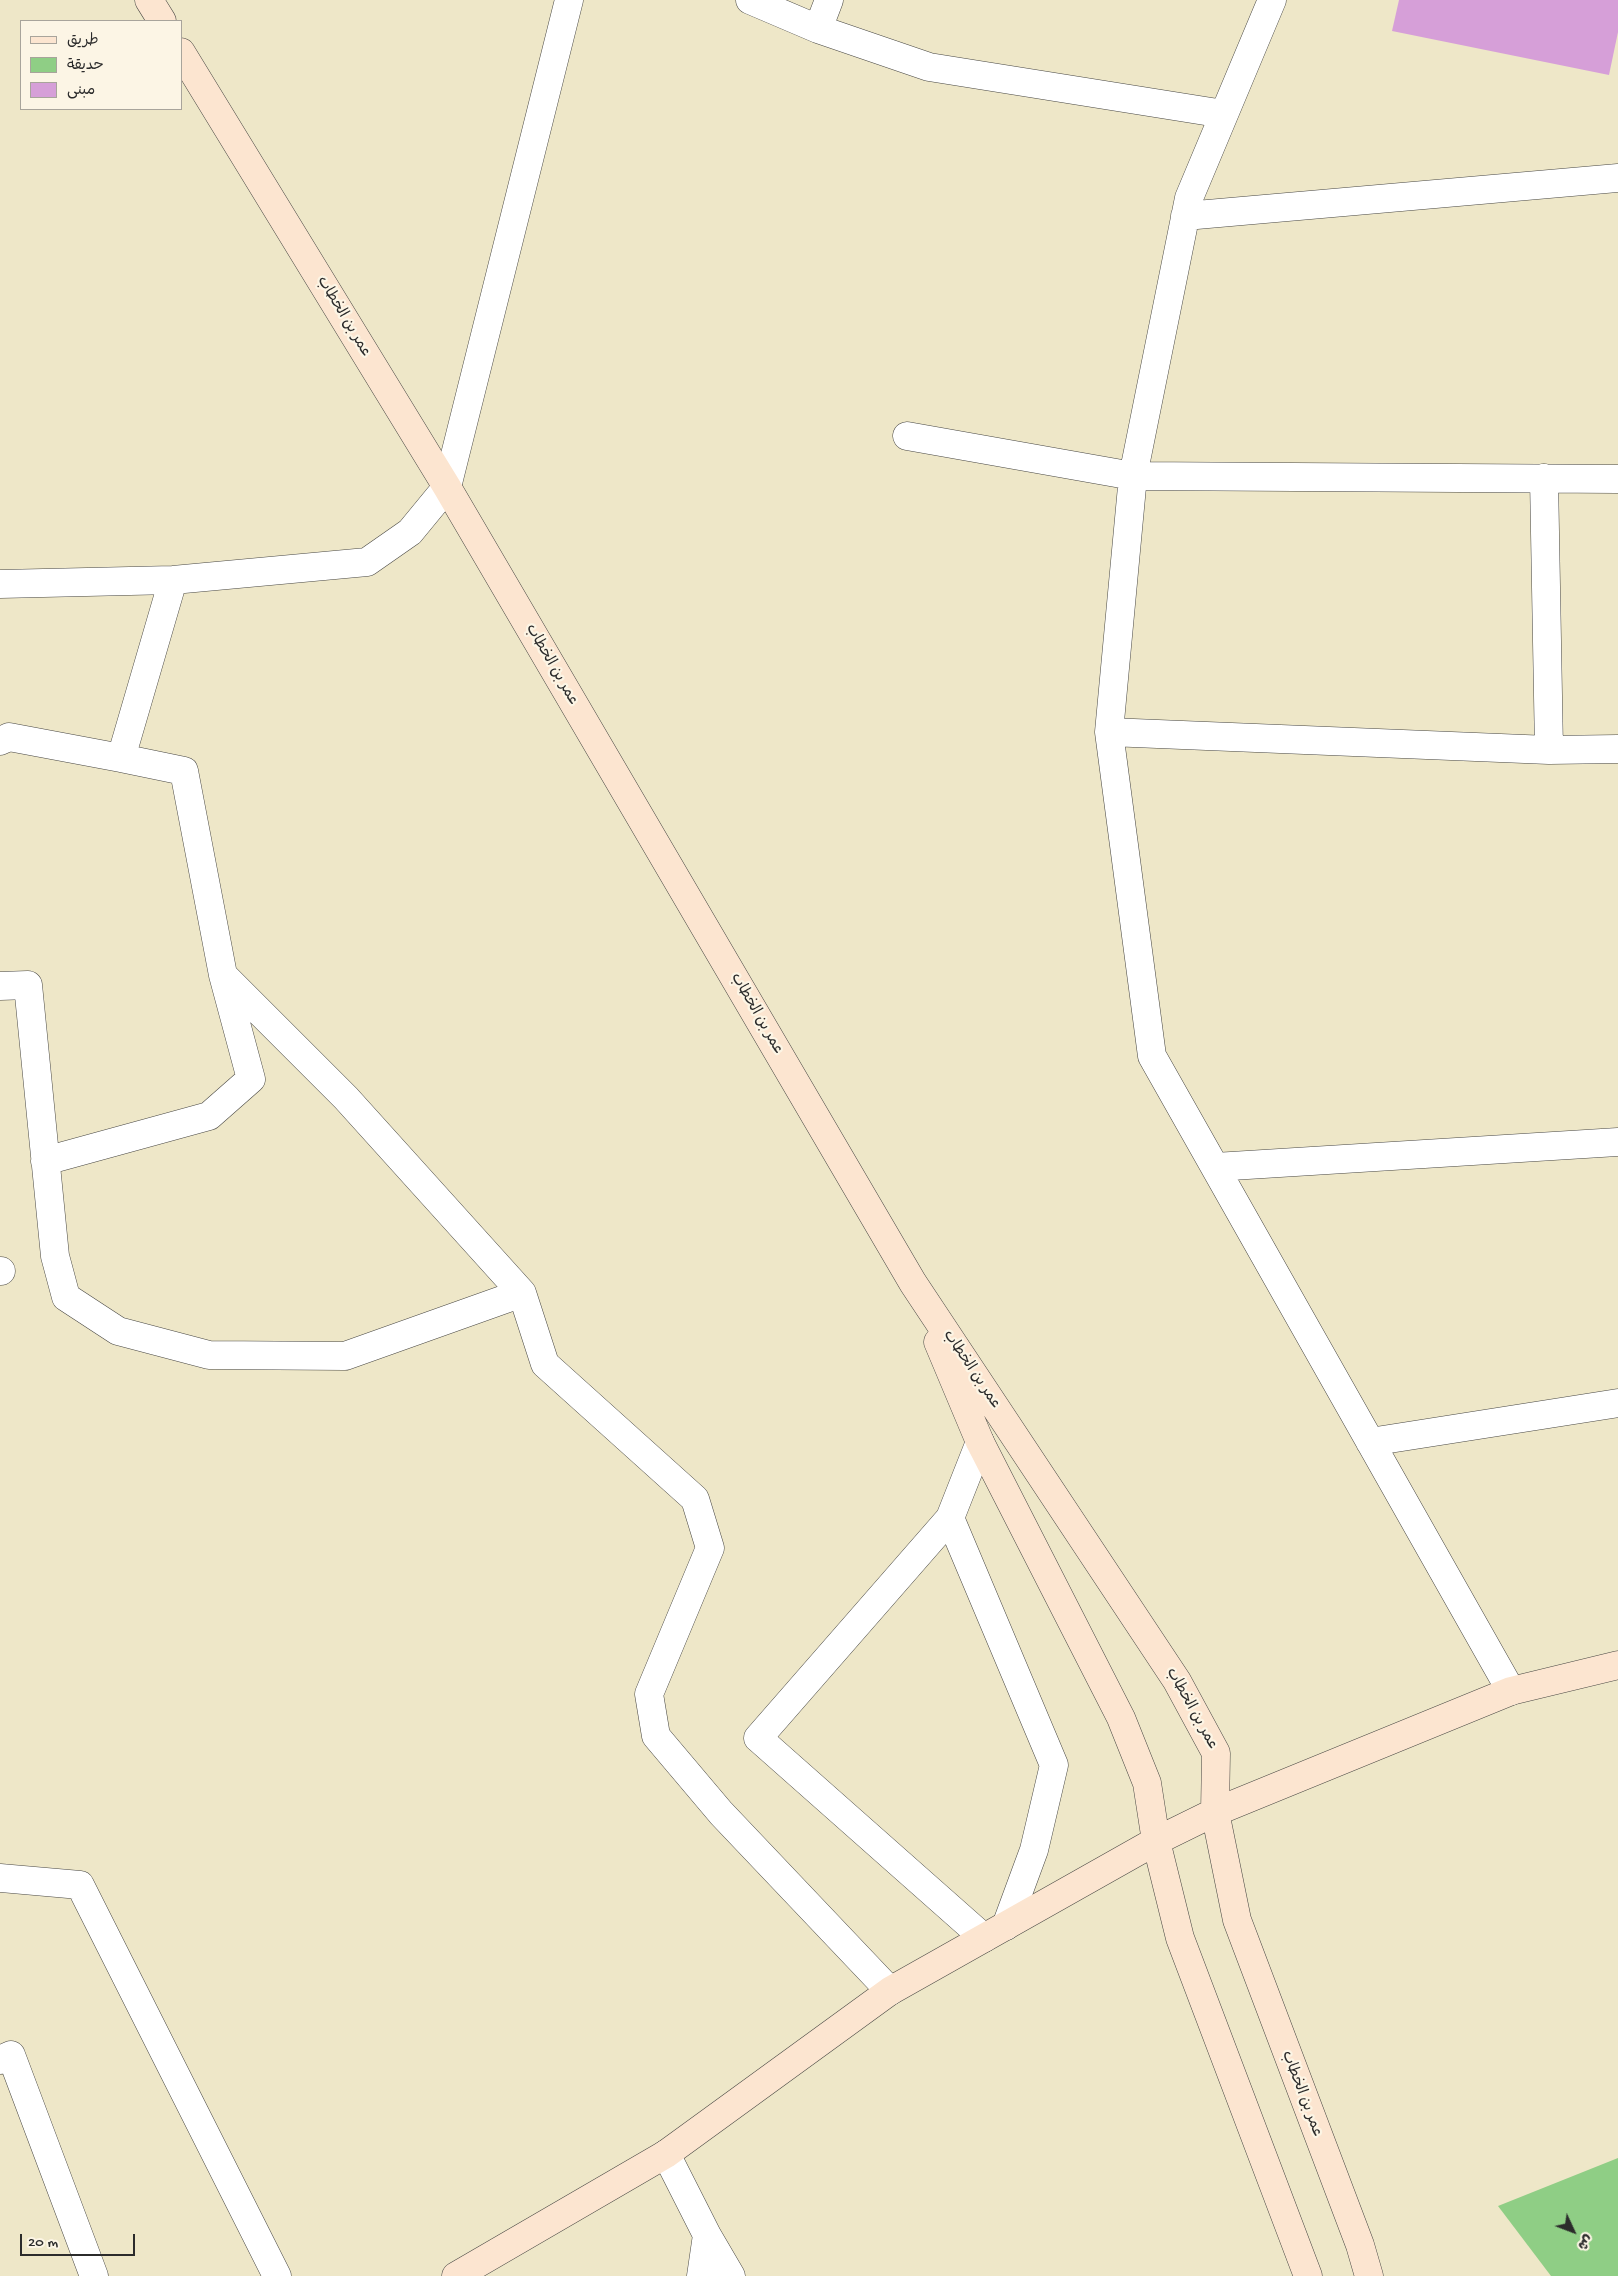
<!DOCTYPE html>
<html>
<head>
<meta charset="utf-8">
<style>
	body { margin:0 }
	#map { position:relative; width:1618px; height:2276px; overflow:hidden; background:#eee7c8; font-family:"Gochi Hand","Playpen Sans Arabic",sans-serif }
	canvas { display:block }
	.legend { position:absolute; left:20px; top:20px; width:162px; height:90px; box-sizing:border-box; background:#fcf5e5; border:1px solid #a8a49b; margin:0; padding:6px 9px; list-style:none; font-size:15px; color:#2b2b2b }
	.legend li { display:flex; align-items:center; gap:10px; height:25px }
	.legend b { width:25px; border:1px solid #a8a49b }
	.north { position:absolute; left:1548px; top:2206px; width:50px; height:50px; -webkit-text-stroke:4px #fcf5e5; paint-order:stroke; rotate:133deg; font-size:14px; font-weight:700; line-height:20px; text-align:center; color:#2b2b2b }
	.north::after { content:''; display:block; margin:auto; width:18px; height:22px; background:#2b2b2b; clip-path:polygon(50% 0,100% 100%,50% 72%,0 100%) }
	.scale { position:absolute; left:20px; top:2234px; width:115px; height:22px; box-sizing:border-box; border:2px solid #2b2b2b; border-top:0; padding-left:6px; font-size:15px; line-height:18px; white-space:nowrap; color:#2b2b2b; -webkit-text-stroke:4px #fcf5e5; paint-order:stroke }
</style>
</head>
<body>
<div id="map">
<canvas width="1618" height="2276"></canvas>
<ul class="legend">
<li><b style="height:6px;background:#fce5d0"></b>طريق</li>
<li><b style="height:14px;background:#8fce85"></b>حديقة</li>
<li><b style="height:14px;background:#d69fd8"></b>مبنى</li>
</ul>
<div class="north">ش</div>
<div class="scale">20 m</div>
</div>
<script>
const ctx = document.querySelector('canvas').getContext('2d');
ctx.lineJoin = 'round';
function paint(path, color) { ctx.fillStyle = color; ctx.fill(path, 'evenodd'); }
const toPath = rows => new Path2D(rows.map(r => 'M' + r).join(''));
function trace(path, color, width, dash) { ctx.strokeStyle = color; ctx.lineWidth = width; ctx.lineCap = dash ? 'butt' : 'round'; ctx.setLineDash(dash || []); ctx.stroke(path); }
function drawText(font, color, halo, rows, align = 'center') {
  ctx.font = font + ' "Gochi Hand","Playpen Sans Arabic",sans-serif'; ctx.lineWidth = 4.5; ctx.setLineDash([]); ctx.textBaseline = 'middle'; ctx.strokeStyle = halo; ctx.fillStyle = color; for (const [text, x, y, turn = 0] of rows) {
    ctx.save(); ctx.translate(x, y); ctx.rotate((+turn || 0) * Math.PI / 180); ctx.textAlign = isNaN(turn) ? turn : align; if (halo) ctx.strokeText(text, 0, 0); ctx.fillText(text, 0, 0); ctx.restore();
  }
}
paint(toPath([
	[1618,2158,1618,2276,1551,2276,1498,2206]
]), '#8fce85');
paint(toPath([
	[1399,0,1618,0,1618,32,1609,75,1392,31]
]), '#d69fd8');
const street = toPath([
	[750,0,818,29,929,67,1224,114],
	[1272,0,1189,198,1133,476,1109,732,1152,1056,1511,1691],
	[818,29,829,0],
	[1185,216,1618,178],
	[907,436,1133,476,1618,479],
	[1544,478,1549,750],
	[0,584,173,580,367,562,410,532,447,487,569,0],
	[1109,732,1549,750,1618,749],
	[0,741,9,737,121,758],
	[223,975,346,1098,522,1293,545,1364,695,1499,710,1548,649,1694,656,1736,721,1813,890,1991],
	[0,986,28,985,55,1256,66,1297,118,1331,209,1355,345,1356,522,1293],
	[45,1161,209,1116,251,1079,223,975,184,771,121,758,173,580],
	[1215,1167,1618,1142],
	[0,1271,1,1271],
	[980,1442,950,1518,1054,1765,1034,1850,1006,1926],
	[1370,1442,1618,1403],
	[950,1518,758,1738,984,1938],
	[0,1878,80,1885,277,2276],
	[0,2060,11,2055,94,2276],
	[666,2154,707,2235,731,2276],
	[701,2276,707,2235]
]);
const secondary = toPath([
	[149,0,162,21],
	[181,52,447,487,913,1283,1177,1681,1216,1753,1215,1812,1237,1920,1360,2245,1369,2276],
	[938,1342,980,1442,1121,1718,1147,1783,1156,1841,1180,1938,1308,2276],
	[456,2276,666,2154,890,1991,1156,1841,1215,1812,1511,1691,1618,1665]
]);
trace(street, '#484743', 29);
trace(secondary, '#484743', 29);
trace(street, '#fff', 28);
trace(secondary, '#fce5d0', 28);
drawText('15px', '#2b2b2b', '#fcf5e5', [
	["عمر بن الخطاب",343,317,59],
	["عمر بن الخطاب",551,665,60],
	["عمر بن الخطاب",756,1014,60],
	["عمر بن الخطاب",971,1370,56],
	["عمر بن الخطاب",1191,1709,61],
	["عمر بن الخطاب",1301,2094,69]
]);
</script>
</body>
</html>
